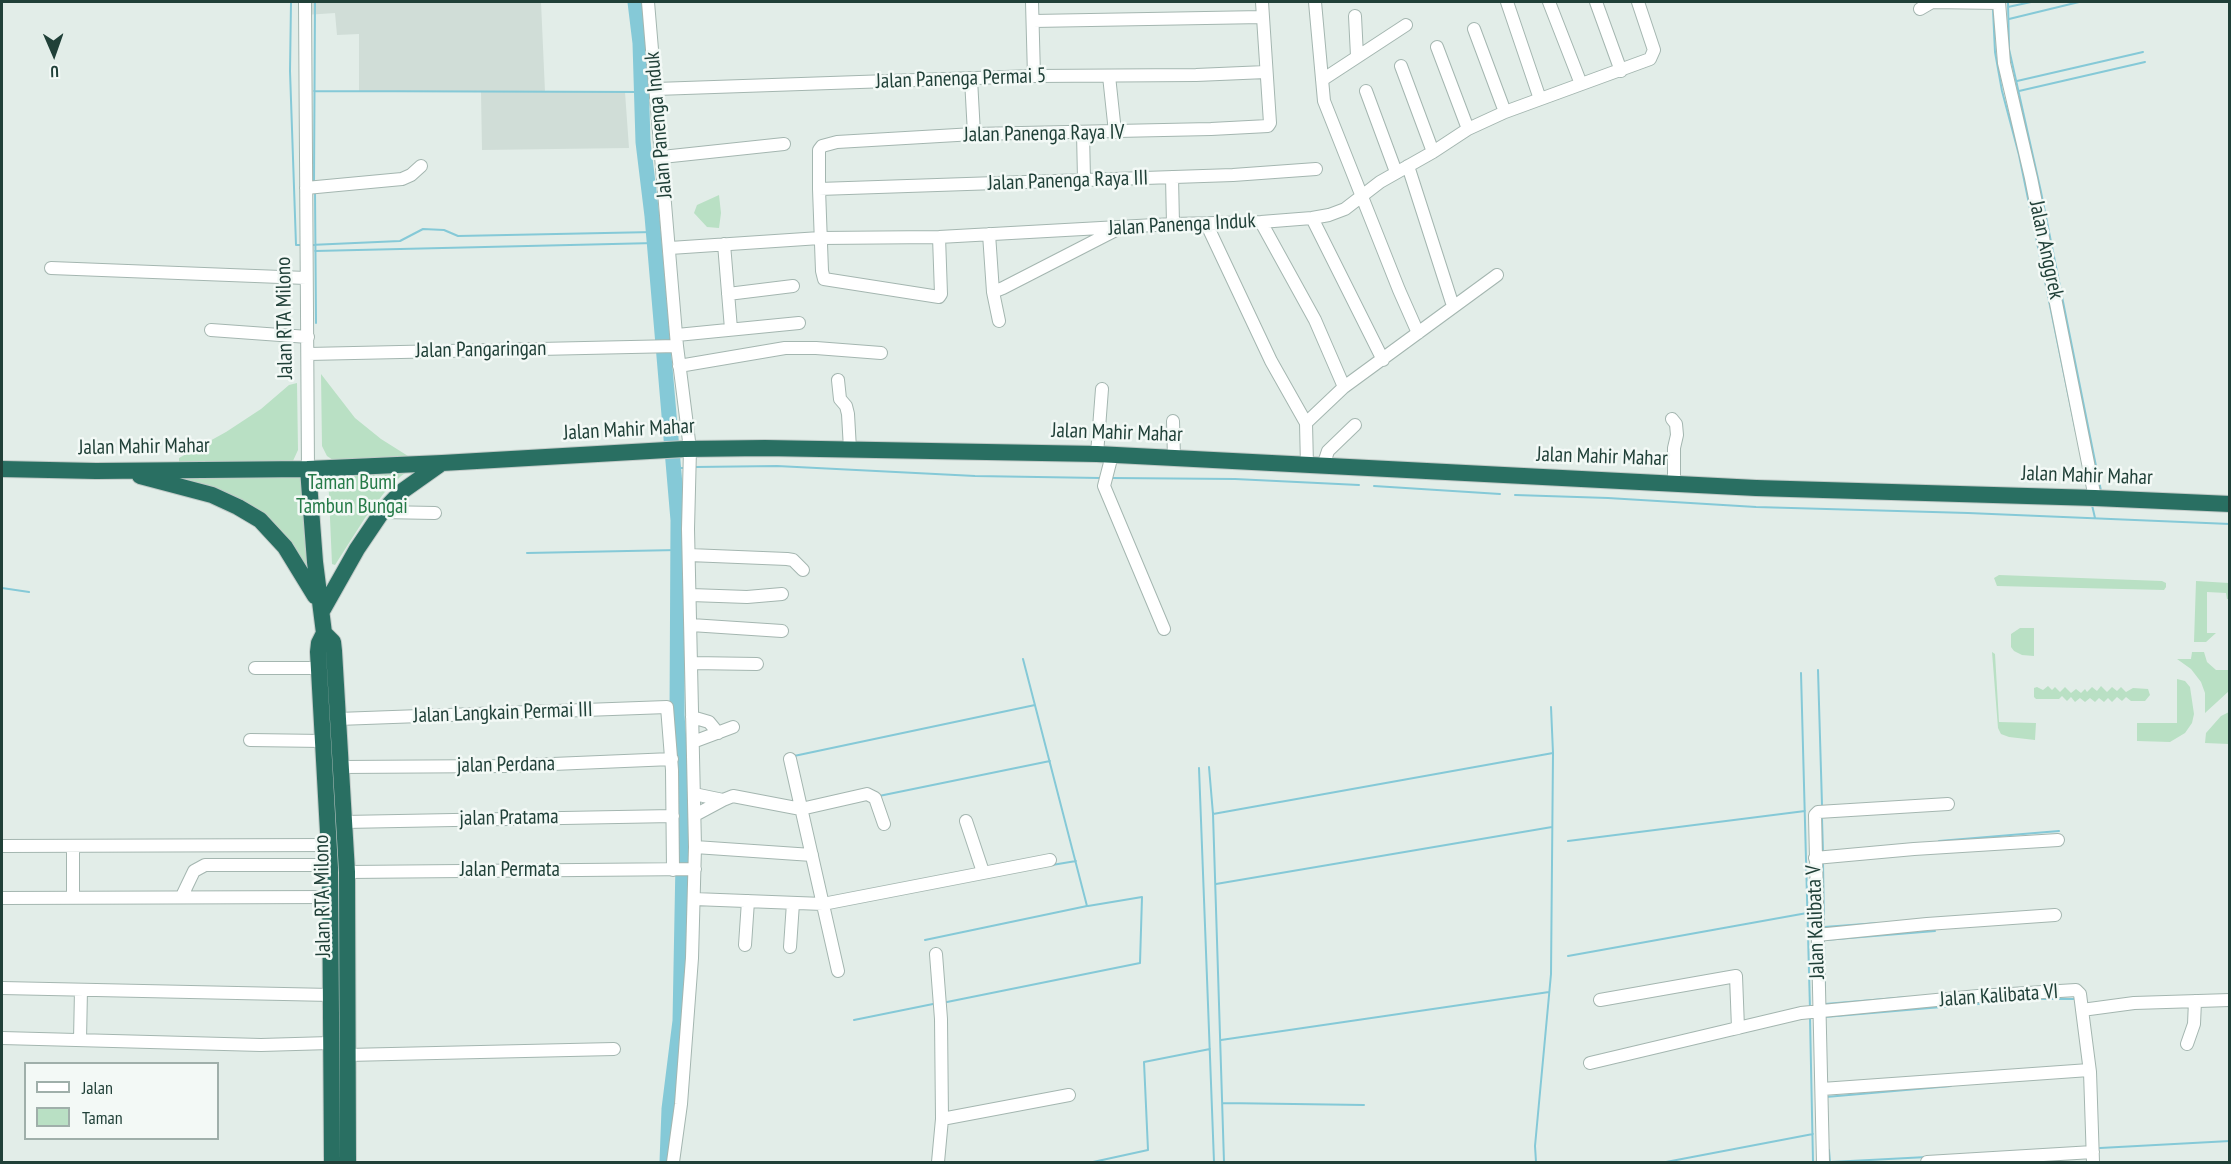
<!DOCTYPE html>
<html>
<head>
<meta charset="utf-8">
<style>
	body { margin:0 }
	#map { position:relative; width:2231px; height:1164px; overflow:hidden; background:#e2ede8; font-family:"PT Sans Narrow",sans-serif }
	canvas { display:block }
	.frame { position:absolute; inset:0; border:3px solid #204038; pointer-events:none }
	.legend { position:absolute; left:24px; top:1062px; width:195px; height:78px; box-sizing:border-box; background:#f3f9f6; border:2px solid #9fafaa; margin:0; padding:8px 10px; list-style:none; font-size:18px; color:#204038 }
	.legend li { display:flex; align-items:center; gap:12px; height:30px }
	.legend b { width:30px; border:2px solid #9fafaa }
	.north { position:absolute; left:24px; top:24px; width:60px; height:60px; -webkit-text-stroke:4px #f3f9f6; paint-order:stroke; rotate:178deg; font-size:16px; font-weight:700; line-height:24px; text-align:center; color:#204038 }
	.north::after { content:''; display:block; margin:auto; width:21px; height:27px; background:#204038; clip-path:polygon(50% 0,100% 100%,50% 72%,0 100%) }
</style>
</head>
<body>
<div id="map">
<canvas width="2231" height="1164"></canvas>
<div class="frame"></div>
<ul class="legend">
<li><b style="height:8px;background:#fff"></b>Jalan</li>
<li><b style="height:16px;background:#b9e0c4"></b>Taman</li>
</ul>
<div class="north">U</div>
</div>
<script>
const ctx = document.querySelector('canvas').getContext('2d');
ctx.lineJoin = 'round';
function paint(path, color) { ctx.fillStyle = color; ctx.fill(path, 'evenodd'); }
const toPath = rows => new Path2D(rows.map(r => 'M' + r).join(''));
function trace(path, color, width, dash) { ctx.strokeStyle = color; ctx.lineWidth = width; ctx.lineCap = dash ? 'butt' : 'round'; ctx.setLineDash(dash || []); ctx.stroke(path); }
function drawText(font, color, halo, rows, align = 'center') {
  ctx.font = font + ' "PT Sans Narrow",sans-serif'; ctx.lineWidth = 5; ctx.setLineDash([]); ctx.textBaseline = 'middle'; ctx.strokeStyle = halo; ctx.fillStyle = color; for (const [text, x, y, turn = 0] of rows) {
    ctx.save(); ctx.translate(x, y); ctx.rotate((+turn || 0) * Math.PI / 180); ctx.textAlign = isNaN(turn) ? turn : align; if (halo) ctx.strokeText(text, 0, 0); ctx.fillText(text, 0, 0); ctx.restore();
  }
}
paint(toPath([
	[306,2,541,2,545,92,625,92,629,148,482,150,481,92,359,91,359,34,337,35,335,13,305,15]
]), '#d0ddd7');
paint(toPath([
	[719,195,721,213,719,228,707,227,694,213,697,205],
	[321,374,355,418,381,439,408,456,333,460,327,456,322,446],
	[297,383,298,450,292,463,183,466,179,462,179,458,226,432,261,409,289,385],
	[414,467,401,476,384,493,365,518,335,565,332,564,328,473],
	[302,473,307,563,306,565,220,490,189,480,185,477],
	[1999,575,2162,581,2166,583,2166,587,2164,590,1997,586,1994,578],
	[2196,581,2229,583,2229,599,2227,599,2226,593,2207,592,2207,633,2216,633,2206,642,2194,642],
	[2020,628,2034,628,2034,656,2022,655,2014,651,2011,647,2011,634],
	[1992,652,1995,654,1999,722,2036,723,2035,740,2009,737,2001,734,1998,728],
	[2192,652,2204,652,2207,662,2216,670,2229,670,2229,691,2205,713,2205,693,2201,682,2191,669,2177,659,2191,659],
	[2177,679,2185,681,2190,687,2194,714,2192,723,2185,733,2170,742,2137,741,2137,723,2177,723],
	[2048,686,2052,690,2055,687,2060,692,2065,687,2071,693,2076,689,2081,693,2085,689,2087,692,2092,687,2097,691,2101,686,2107,692,2112,687,2117,691,2121,687,2126,692,2133,688,2148,689,2150,695,2145,701,2131,701,2126,697,2122,701,2117,697,2112,702,2108,698,2104,702,2099,698,2095,702,2090,698,2085,702,2080,698,2075,702,2071,697,2067,701,2062,696,2059,699,2036,699,2034,697,2034,688,2037,687,2043,690],
	[2229,712,2229,744,2205,743,2206,733,2221,716]
]), '#b9e0c4');
trace(toPath([
	[291,2,290,71,296,245,301,245],
	[636,2,644,50,652,190,667,341],
	[2008,2,2009,49,2041,192,2101,491,2103,491],
	[2008,7,2031,2],
	[1993,10,1995,52,2002,91,2019,155,2076,432],
	[2009,19,2079,2],
	[2017,81,2143,52],
	[314,91,642,92],
	[2019,91,2145,62],
	[314,182,315,2],
	[315,190,316,323],
	[310,245,400,241,423,229,444,230,458,236,654,232],
	[315,251,655,243],
	[668,349,675,430],
	[695,467,777,466,975,476,1100,478],
	[674,468,686,468],
	[1112,478,1235,479,1359,485],
	[1374,486,1500,494],
	[1515,495,1608,498,1756,507,1968,513,2230,524],
	[2092,505,2095,518],
	[527,553,678,550],
	[2,588,29,592],
	[1818,670,1822,805],
	[1801,673,1810,1009],
	[794,756,1035,705],
	[1209,767,1213,814,1224,1162],
	[1199,768,1214,1162],
	[879,796,1050,761],
	[1213,814,1553,753],
	[1822,819,1823,852],
	[683,841,690,841],
	[1568,841,1805,811],
	[1939,841,2059,831],
	[1823,862,1824,928],
	[1052,865,1076,861],
	[1216,884,1552,827],
	[1824,927,1878,923],
	[925,940,1087,906,1023,659],
	[1824,940,1825,988],
	[1825,940,1935,931],
	[1568,956,1807,913],
	[947,1002,1140,963,1142,897,1088,906],
	[1825,1004,1908,997],
	[1825,1017,2035,999,2076,999],
	[1810,1018,1813,1162],
	[854,1020,933,1004],
	[1221,1040,1549,992],
	[1826,1097,1951,1086],
	[1223,1103,1364,1105],
	[2100,1148,2230,1141],
	[1829,1150,1830,1162],
	[1093,1162,1148,1150,1144,1062,1210,1049],
	[1536,1162,1535,1146,1551,974,1553,753,1551,707],
	[1666,1162,1813,1134],
	[1831,1162,1927,1157]
]), '#85c9d7', 2);
trace(toPath([
	[635,2,640,43,643,142,652,216,678,520,677,715,684,809,680,1021,669,1109,667,1162]
]), '#85c9d7', 15);
const minor = toPath([
	[305,2,308,469],
	[648,2,677,346,690,449,688,529,695,847,692,958,681,1104,673,1162],
	[1032,2,1034,76],
	[1315,2,1324,101,1399,290,1418,333],
	[1507,2,1540,99],
	[1549,2,1581,84],
	[1596,2,1621,71],
	[1999,2,2004,63,2031,178,2095,498],
	[1920,9,1932,2,1999,3],
	[1355,16,1357,56],
	[1033,21,1263,17],
	[1474,29,1505,112],
	[1437,47,1468,129],
	[1401,66,1433,152],
	[1109,76,1115,132],
	[971,79,974,134],
	[1322,80,1406,25],
	[656,89,1034,76,1196,75,1266,72],
	[1366,91,1396,172],
	[1083,133,1084,179],
	[662,157,784,144],
	[1408,166,1453,306],
	[1172,177,1173,224],
	[306,188,402,179,411,175,421,166],
	[819,189,1233,175,1316,169],
	[1312,218,1383,360],
	[1261,222,1315,320,1344,387],
	[1206,223,1271,361,1306,423],
	[989,234,993,292,1003,288,1114,231],
	[939,237,941,294,939,297,824,279,822,271,819,189,819,150,822,146,837,142,974,134,1211,129,1268,126,1270,123,1262,2],
	[724,244,731,329],
	[670,248,820,238,939,237,1173,224,1261,222,1312,218,1329,215,1345,209,1380,182,1433,152,1468,129,1505,112,1650,59,1654,50,1638,2],
	[51,268,306,278],
	[993,292,999,321],
	[728,294,793,286],
	[211,330,308,337],
	[677,335,799,323],
	[308,354,677,346],
	[679,366,785,348,816,348,881,353],
	[838,380,840,399,846,406,848,414,850,449],
	[1672,419,1676,424,1677,435,1674,448,1674,482],
	[1173,421,1174,458],
	[1097,454,1102,389],
	[1112,455,1104,486,1164,629],
	[1307,466,1306,423,1344,387,1497,275],
	[1323,466,1328,451,1355,425],
	[382,512,435,513],
	[689,555,787,559,793,560,803,570],
	[691,595,747,597,782,594],
	[691,625,782,631],
	[692,663,757,664],
	[255,668,319,668],
	[692,717,709,722,718,733],
	[338,719,667,707,672,770,673,870],
	[250,740,323,741],
	[693,742,733,727],
	[790,759,838,971],
	[341,767,505,766,672,759],
	[694,794,723,800],
	[695,815,723,800,733,796,801,809,867,794,875,798,884,824],
	[966,821,983,872],
	[344,822,673,816],
	[2,846,329,845],
	[73,846,73,897],
	[695,847,812,855],
	[1815,858,1914,849,2058,840],
	[347,872,695,869],
	[182,896,194,871,205,865,330,865],
	[2,898,331,897],
	[694,899,823,904,1050,860],
	[1817,935,1927,924,2055,915],
	[745,945,748,901],
	[790,947,793,903],
	[936,954,941,1019,942,1119,938,1162],
	[2,988,331,995],
	[1600,1000,1736,976,1738,1028,1733,1029],
	[2082,1010,2134,1003,2230,1000],
	[2,1038,261,1045,330,1043],
	[80,1040,81,990],
	[2187,1044,2194,1024,2195,1001],
	[347,1055,614,1049],
	[1590,1063,1801,1013,1978,996,2076,990,2080,994,2090,1072,2093,1162],
	[1822,1089,2089,1070],
	[942,1119,1069,1095],
	[1823,1162,1815,815,1818,812,1948,804],
	[1927,1162,2093,1152]
]);
const highway = toPath([
	[2,469,96,471,308,469,442,463,684,449,765,448,1097,454,1756,488,2095,498,2230,504],
	[308,469,315,562,324,633,319,643,318,652,330,868,332,1162],
	[140,476,212,495,238,507,260,520,285,547,315,596],
	[322,611,357,549,382,512,401,492,442,463],
	[324,633,333,642,334,651,347,872,348,1162]
]);
trace(minor, '#a4b6b0', 14);
trace(highway, '#c1cac7', 18);
trace(minor, '#fff', 12);
trace(highway, '#296f62', 16);
drawText('21px', '#204038', '#f3f9f6', [
	["Jalan Panenga Permai 5",961,79,-2],
	["Jalan Panenga Induk",659,125,-95],
	["Jalan Panenga Raya IV",1044,134,-1],
	["Jalan Panenga Raya III",1068,181,-2],
	["Jalan Panenga Induk",1182,225,-3],
	["Jalan Anggrek",2046,250,78],
	["Jalan RTA Milono",285,318,-91],
	["Jalan Pangaringan",481,350,-1],
	["Jalan Mahir Mahar",629,430,-3],
	["Jalan Mahir Mahar",1117,433,2],
	["Jalan Mahir Mahar",144,447,-1],
	["Jalan Mahir Mahar",1602,457,2],
	["Jalan Mahir Mahar",2087,476,2],
	["Jalan Langkain Permai III",503,713,-2],
	["jalan Perdana",506,765,-1],
	["jalan Pratama",509,818,-1],
	["Jalan Permata",510,870],
	["Jalan RTA Milono",323,896,-91],
	["Jalan Kalibata V",1816,922,-92],
	["Jalan Kalibata VI",1999,996,-4]
]);
drawText('21px', '#267b48', '#f3f9f6', [
	["Taman Bumi",352,483],
	["Tambun Bungai",352,507]
]);
</script>
</body>
</html>
